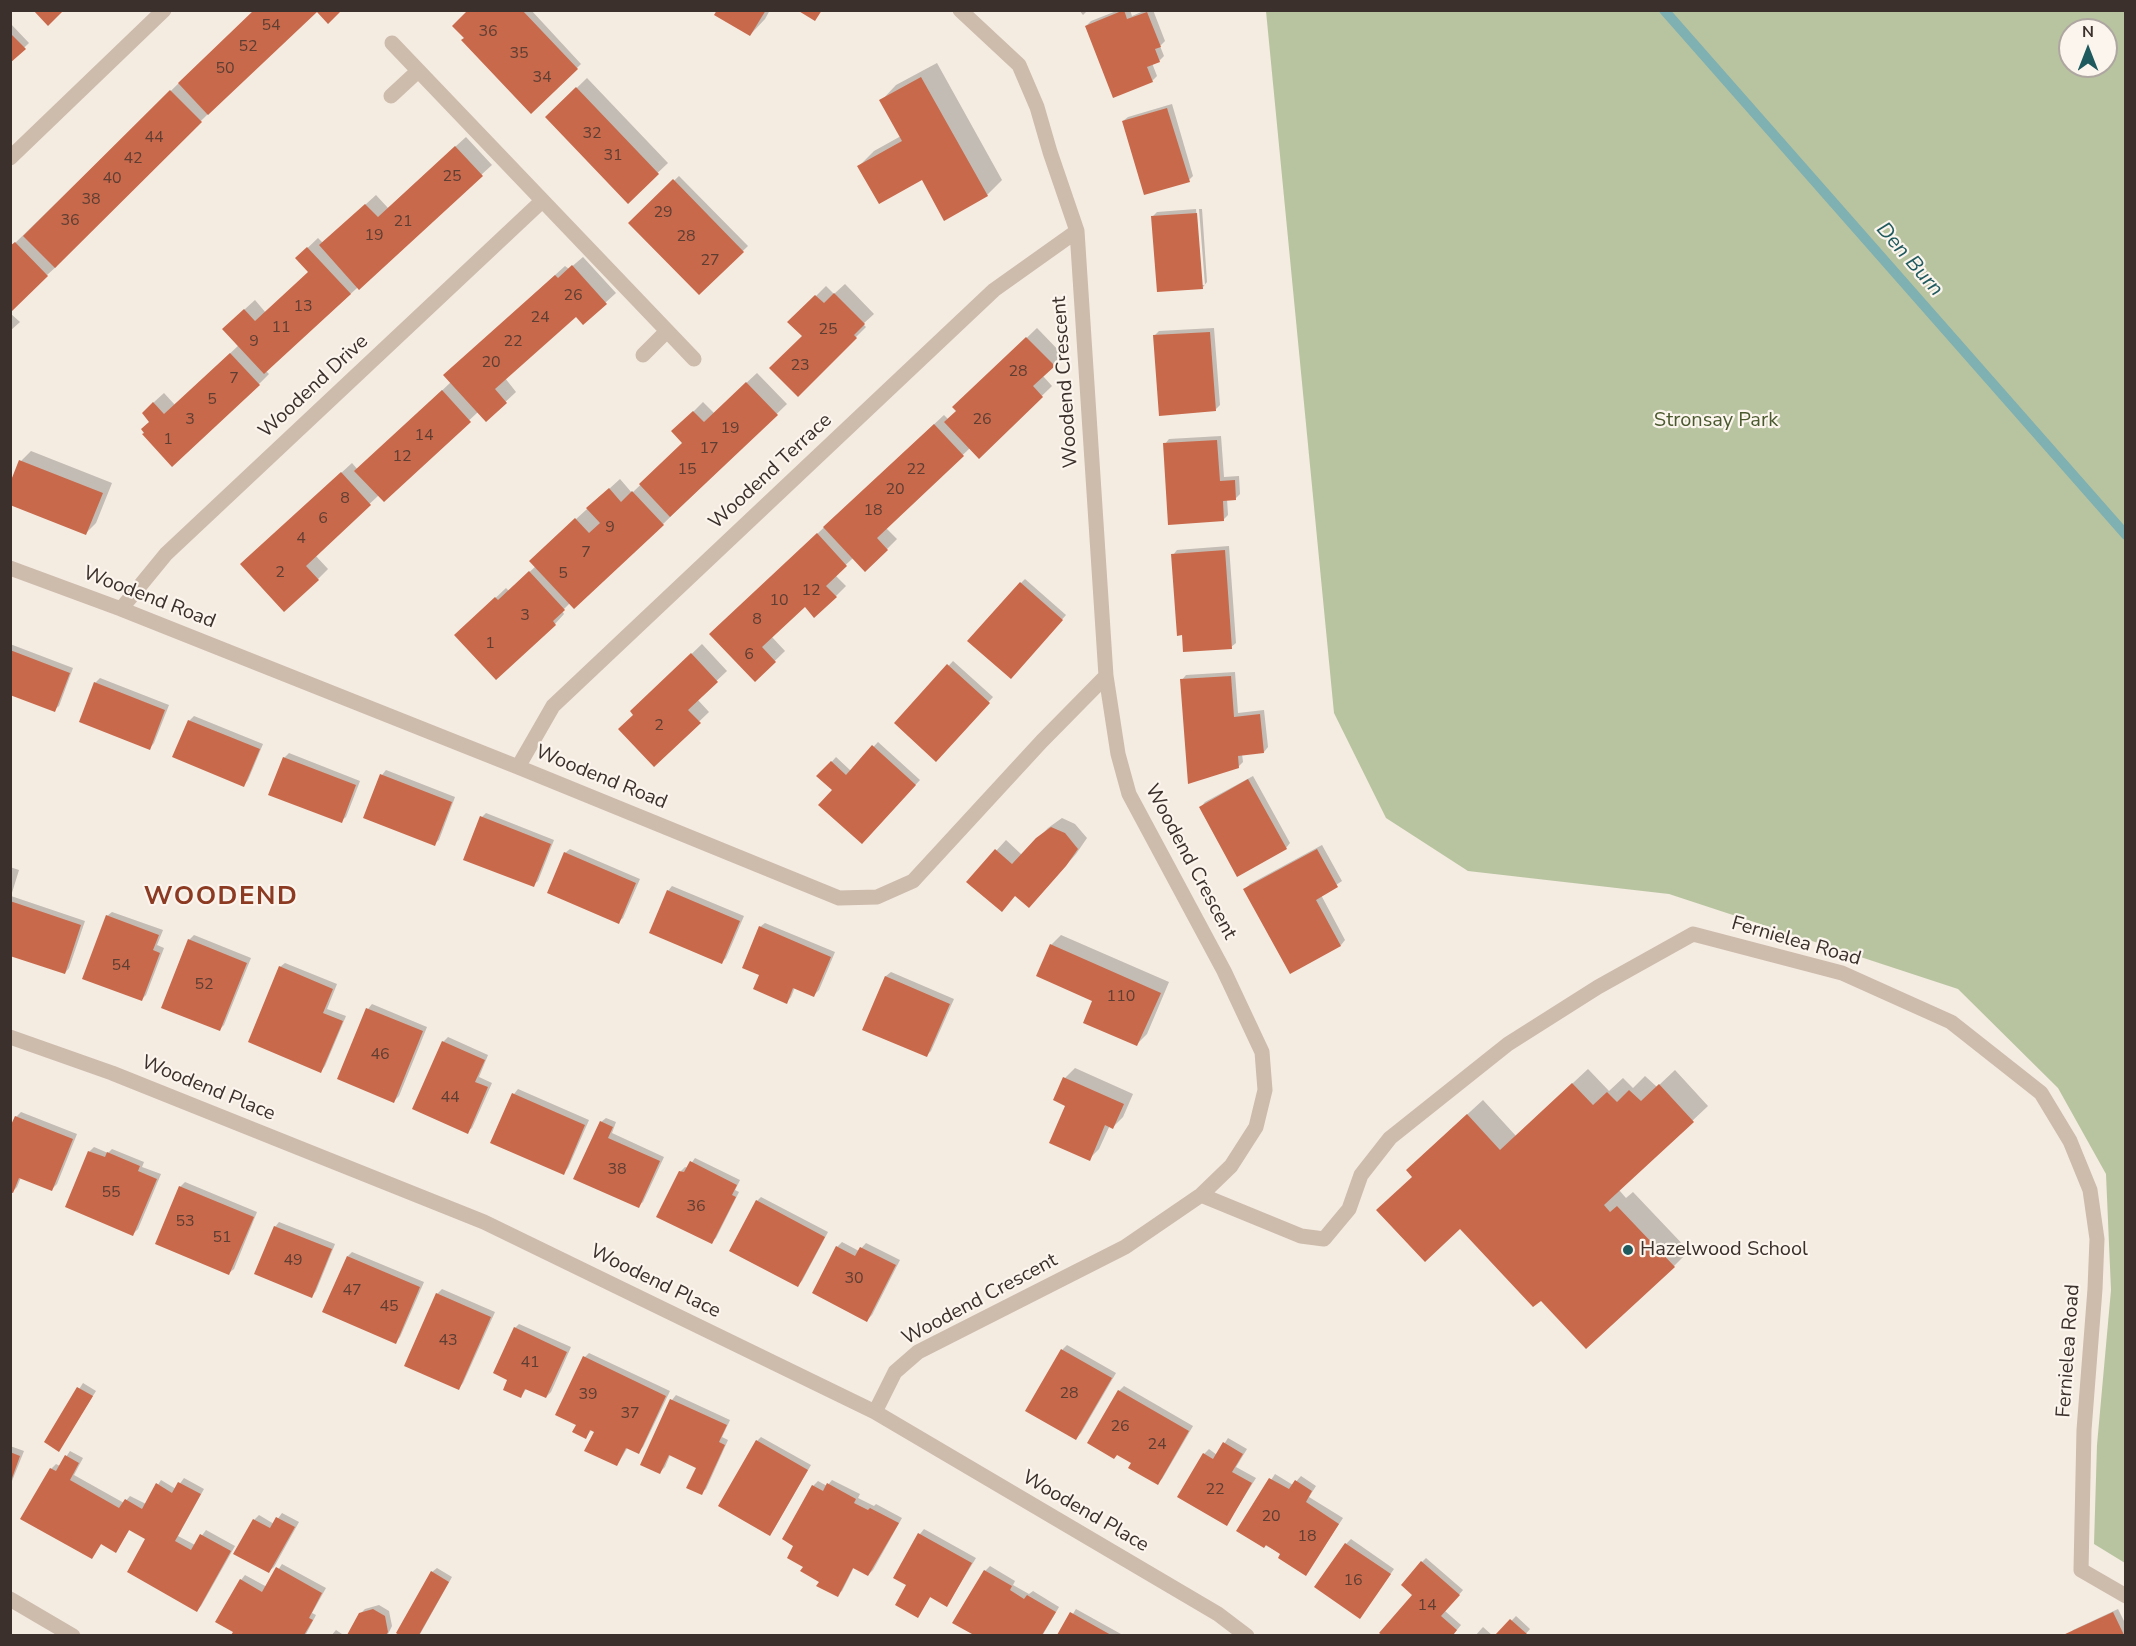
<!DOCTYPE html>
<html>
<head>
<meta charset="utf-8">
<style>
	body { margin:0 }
	#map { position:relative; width:2136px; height:1646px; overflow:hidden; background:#f4ebe1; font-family:"Nunito Sans",sans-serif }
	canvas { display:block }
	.frame { position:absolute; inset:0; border:12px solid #3b302b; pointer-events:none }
	.north { position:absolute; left:2058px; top:18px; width:60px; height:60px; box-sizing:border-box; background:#fbf5ee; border:2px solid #aea6a0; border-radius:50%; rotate:0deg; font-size:16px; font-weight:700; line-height:24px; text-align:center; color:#3b302b }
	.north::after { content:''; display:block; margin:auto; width:21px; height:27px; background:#1f5a5e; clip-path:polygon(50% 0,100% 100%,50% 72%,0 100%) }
</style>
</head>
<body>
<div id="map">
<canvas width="2136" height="1646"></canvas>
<div class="frame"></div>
<div class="north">N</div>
</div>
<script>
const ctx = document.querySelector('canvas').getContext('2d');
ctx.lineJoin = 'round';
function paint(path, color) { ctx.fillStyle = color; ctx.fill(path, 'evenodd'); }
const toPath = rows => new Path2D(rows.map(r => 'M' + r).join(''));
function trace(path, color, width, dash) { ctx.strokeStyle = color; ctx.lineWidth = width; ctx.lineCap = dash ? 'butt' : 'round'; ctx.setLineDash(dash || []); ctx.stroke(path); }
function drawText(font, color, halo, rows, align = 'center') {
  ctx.font = font + ' "Nunito Sans",sans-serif'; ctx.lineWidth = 4.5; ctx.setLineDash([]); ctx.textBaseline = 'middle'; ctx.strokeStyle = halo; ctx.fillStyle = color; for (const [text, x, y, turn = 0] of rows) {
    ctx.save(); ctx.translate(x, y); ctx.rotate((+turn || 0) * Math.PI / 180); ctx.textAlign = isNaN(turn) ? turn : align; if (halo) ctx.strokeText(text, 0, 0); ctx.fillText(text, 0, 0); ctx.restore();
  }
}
paint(toPath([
	[1266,11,2125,11,2125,1563,2094,1544,2097,1445,2111,1290,2106,1174,2058,1088,1958,989,1669,894,1468,871,1386,818,1334,713],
	[2070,30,2106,30,2106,66,2070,66]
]), '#b8c4a0');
paint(toPath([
	[470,10,531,10,581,64,532,112],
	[718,10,770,10,765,19,750,35],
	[1079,10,1088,10,1083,15],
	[1119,10,1130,10,1132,16,1146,10,1153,10,1165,41,1160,46,1164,56,1159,61,1152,63,1157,76,1152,81,1086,26,1091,21],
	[10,23,29,43,10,61],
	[937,63,1002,180,987,195,922,178,859,166,874,151,901,136,881,101,896,85],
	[587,78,668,163,628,201,547,117],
	[181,81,211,111,56,264,57,266,47,275,10,248],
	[1172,104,1193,176,1189,180,1123,121,1128,117],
	[466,137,492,165,266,371,269,374,259,384,151,421,153,403,164,393,175,405,239,345,234,319,255,300,266,313,310,272,297,258,318,238,323,243,376,195,388,208],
	[679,176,748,246,699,293,630,223],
	[1196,209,1202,285,1205,285,1199,209,1202,209,1207,282,1203,287,1152,217,1157,212],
	[583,257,616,293,583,323,576,314,505,378,516,392,486,420,478,412,384,500,379,495,315,555,328,569,318,579,252,555,352,463,358,470,451,382,455,366,565,266,569,269],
	[845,284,874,314,863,324,866,327,798,395,804,336,790,322,826,286,834,294],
	[10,313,20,322,10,331],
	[1037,328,1063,355,1042,375,1052,386,979,457,970,448,886,528,897,539,887,549,853,558,835,575,846,586,836,596,805,605,771,636,785,651,755,680,721,624,944,415,948,419,958,410,955,407],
	[1214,328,1220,405,1215,410,1154,336,1159,331],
	[757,373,787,404,663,524,570,603,562,611,564,614,555,624,466,626,506,588,509,591,536,566,541,551,620,479,632,493,684,443,683,422,703,402,714,413],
	[1221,436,1224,477,1239,476,1240,494,1235,499,1227,499,1228,515,1223,520,1165,444,1169,439],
	[31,451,112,483,96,523,86,533,21,461],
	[1229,546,1236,643,1231,647,1173,555,1177,550],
	[1025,579,1066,615,1015,673,1021,583],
	[10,644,73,668,59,706,54,710,10,693],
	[702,644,727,671,697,699,709,712,654,765,632,711],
	[953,661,993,697,936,760,896,723],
	[1235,672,1238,713,1264,710,1268,747,1264,752,1242,754,1243,762,1238,767,1182,680,1186,675],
	[100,678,169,705,154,743,150,748,95,683],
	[194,716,263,744,248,780,244,785,189,721],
	[878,742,920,780,862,842,834,790,819,776,836,757,851,771],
	[289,753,360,781,346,817,341,821,284,758],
	[386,770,455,797,439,840,434,844,382,775],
	[1253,776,1290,843,1286,848,1201,807,1205,802],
	[486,813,554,840,538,881,533,885,482,817],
	[1062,818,1075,824,1087,838,1076,854,1039,896,1016,895,968,882,1006,840,1022,855,1048,828],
	[1322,845,1342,881,1321,895,1345,940,1341,945,1291,972,1245,889,1250,884],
	[570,849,640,879,623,918,618,922,565,853],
	[10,867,19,870,11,896,85,921,69,968,65,973,10,955],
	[672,886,744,916,726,958,722,962,668,891],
	[112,912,163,930,157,945,164,948,146,995,142,999,107,916],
	[765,923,835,952,819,990,814,995,795,987,791,997,787,1002,761,974,760,927],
	[194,935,251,958,224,1025,219,1030,189,940],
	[1061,935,1169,982,1147,1034,1137,1044,1094,1000,1051,945],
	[285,963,337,984,327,1009,346,1016,325,1066,321,1071,280,967],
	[891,972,954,999,931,1051,927,1055,864,1029,886,976],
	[372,1004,427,1027,399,1096,394,1101,339,1078,368,1009],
	[448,1037,488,1055,479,1077,492,1083,472,1128,467,1132,443,1042],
	[1075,1068,1133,1094,1123,1117,1113,1127,1110,1125,1099,1149,1089,1159,1067,1105,1065,1078],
	[1588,1069,1609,1091,1623,1078,1633,1088,1645,1076,1657,1087,1675,1070,1708,1106,1619,1190,1626,1198,1633,1192,1689,1251,1674,1266,1541,1298,1414,1176,1423,1155,1483,1100,1516,1136],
	[518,1089,589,1120,568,1168,563,1173,514,1094],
	[21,1112,77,1134,57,1184,52,1189,21,1177,17,1187,13,1191,16,1117],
	[606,1118,616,1122,612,1133,664,1157,643,1202,638,1206,575,1178,601,1122],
	[94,1147,108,1153,112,1149,144,1162,142,1167,161,1174,138,1229,133,1234,67,1206,90,1151],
	[695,1158,740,1180,735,1190,739,1192,716,1238,711,1242,681,1171,685,1167,688,1168],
	[185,1182,257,1212,234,1269,229,1273,180,1187],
	[761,1197,828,1232,802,1281,798,1285,757,1201],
	[279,1222,335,1244,316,1291,312,1296,275,1227],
	[842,1242,859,1251,866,1243,900,1260,872,1315,867,1320,837,1247],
	[352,1252,424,1282,400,1337,395,1342,348,1256],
	[442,1289,495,1312,463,1383,459,1388,406,1365,437,1294],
	[519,1324,571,1347,551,1392,546,1397,527,1388,521,1396,509,1379,515,1328],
	[1067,1345,1116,1373,1081,1433,1076,1438,1028,1410,1063,1349],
	[589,1353,670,1391,643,1447,638,1452,628,1447,617,1465,596,1431,592,1429,586,1437,578,1424,585,1357],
	[83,1383,96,1391,59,1450,46,1442],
	[1124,1386,1193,1426,1162,1479,1157,1483,1133,1462,1117,1454,1089,1443,1119,1391],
	[676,1395,730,1420,722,1437,728,1440,706,1489,701,1493,698,1467,670,1455,665,1467,660,1472,672,1400],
	[761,1437,811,1465,774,1529,770,1534,757,1441],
	[1228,1438,1247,1449,1236,1467,1256,1478,1227,1524,1204,1454,1209,1449,1217,1455],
	[10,1446,24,1451,10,1486],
	[70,1451,83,1458,74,1475,124,1503,130,1496,146,1504,161,1480,176,1489,184,1478,204,1489,178,1536,195,1545,206,1530,235,1546,201,1606,197,1610,148,1539,130,1529,116,1551,102,1543,92,1557,51,1469,56,1464,60,1466],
	[1275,1474,1293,1485,1301,1476,1316,1486,1309,1497,1343,1518,1306,1574,1282,1554,1238,1531],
	[832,1480,860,1494,858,1498,874,1506,876,1504,902,1518,873,1570,868,1575,854,1567,842,1591,837,1595,805,1566,795,1545,784,1539,813,1486,818,1481,827,1486],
	[282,1513,299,1522,274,1567,269,1571,254,1520,259,1515,274,1524],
	[924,1529,976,1558,947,1605,931,1596,918,1616,908,1585,895,1578,920,1534],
	[1351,1539,1394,1569,1360,1617,1346,1544],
	[1426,1558,1463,1590,1445,1611,1461,1625,1452,1636,1385,1636,1382,1633,1415,1594,1422,1562],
	[282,1564,326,1588,312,1613,316,1615,305,1636,233,1636,235,1632,241,1580,245,1575,267,1587],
	[990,1566,1015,1581,1013,1585,1029,1594,1033,1591,1059,1607,1042,1636,973,1636,985,1571],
	[437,1568,452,1577,419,1636,402,1636,398,1633,432,1572],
	[379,1605,389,1611,392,1626,387,1636,349,1636,360,1614,365,1609],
	[1076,1609,1121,1634,1120,1636,1059,1636],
	[2118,1609,2126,1625,2126,1636,2069,1636,2073,1630],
	[1516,1616,1530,1629,1524,1636,1497,1636],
	[1483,1627,1493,1636,1475,1636],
	[336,1630,345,1636,331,1636]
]), '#0003');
trace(toPath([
	[1664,10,2126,535]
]), '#7fb0b2', 10);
paint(toPath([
	[33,10,64,10,48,26],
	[254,10,342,10,328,24,317,12,208,115,178,83],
	[468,10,522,10,578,69,531,114,461,40,464,38,452,26],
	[717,10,766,10,750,36,714,15],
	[797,10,822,10,815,21],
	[1124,10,1127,19,1147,12,1161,47,1155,49,1160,62,1147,67,1153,82,1113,98,1085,26],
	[10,33,26,49,10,63],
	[921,77,988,196,944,221,922,180,879,204,857,166,902,141,879,100],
	[576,87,659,174,628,204,545,117],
	[170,90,202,122,55,268,23,236],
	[1167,108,1190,182,1144,195,1122,121],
	[455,146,483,176,359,290,319,245,365,204,378,217],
	[673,179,744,252,699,295,628,223],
	[1197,213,1203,289,1157,292,1151,216],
	[15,242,48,276,10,313,10,246],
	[307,247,351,294,264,374,222,329,244,309,255,321,308,272,295,258],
	[572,265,607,304,583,325,576,317,495,389,507,403,486,422,443,375,555,275,558,278],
	[834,293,865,324,854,335,857,338,798,397,769,368,802,336,787,322,815,295,824,303],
	[1210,332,1216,411,1159,416,1153,335],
	[1026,337,1055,366,1033,386,1043,397,979,459,944,422,956,411,952,407],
	[230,353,260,385,172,467,142,434,144,433,141,429,149,422,142,413,153,402,164,414],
	[746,382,778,415,670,517,639,484,682,443,671,431,693,411,704,422],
	[442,390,471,422,384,502,354,471],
	[934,424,964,456,877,538,888,550,865,572,823,527],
	[1217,440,1220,481,1235,480,1236,500,1223,501,1224,521,1168,525,1163,443],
	[19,460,103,493,86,535,10,505,10,483],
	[341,472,371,505,306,566,319,580,284,612,240,564],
	[609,488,621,502,632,491,664,525,574,609,529,561,575,518,589,533,600,523,586,508],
	[817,533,847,566,826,586,837,597,814,618,805,607,762,647,776,662,755,682,709,634],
	[1225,550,1232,649,1183,652,1182,635,1177,636,1171,554],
	[529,571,565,610,553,621,556,625,496,680,454,635,495,597,498,600],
	[1020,582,1063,620,1011,679,967,641],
	[10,650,70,673,55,712,10,695],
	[691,653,718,682,688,710,701,723,654,767,618,729,633,715,630,711],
	[947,664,990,703,936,762,894,723],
	[1231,676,1234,717,1260,714,1264,753,1238,756,1239,768,1188,784,1180,679],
	[94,682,165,710,150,750,79,722],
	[188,720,260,749,244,787,172,757],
	[872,745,916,785,862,844,818,805,832,790,816,776,831,761,846,775],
	[283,757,356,785,342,823,268,795],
	[380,774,452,802,435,846,363,818],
	[1248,779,1287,849,1237,877,1199,807],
	[480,816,551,844,534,887,463,860],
	[1051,827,1065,833,1078,849,1066,866,1029,908,1015,896,1002,912,966,882,995,849,1012,864,1036,838],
	[1317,849,1338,887,1316,900,1341,946,1290,974,1243,889],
	[564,852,636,883,619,924,547,893],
	[667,890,740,921,722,964,649,933],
	[10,901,81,925,65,974,10,956],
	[106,915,159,935,153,950,160,953,142,1001,82,979],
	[759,926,831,957,814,997,793,988,787,1004,753,989,759,975,742,968],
	[188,939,247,963,220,1031,161,1008],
	[1050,944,1161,993,1137,1046,1083,1023,1092,1001,1036,976],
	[279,966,333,989,323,1013,343,1021,321,1073,248,1042],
	[885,976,950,1004,927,1057,862,1030],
	[366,1008,423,1031,394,1103,337,1079],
	[442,1041,485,1060,475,1082,488,1087,468,1134,412,1109],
	[1063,1077,1124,1104,1113,1129,1105,1125,1090,1161,1049,1143,1065,1106,1053,1100],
	[1572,1083,1593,1105,1607,1092,1617,1102,1629,1090,1641,1101,1659,1084,1694,1122,1604,1205,1610,1212,1617,1206,1675,1267,1586,1349,1541,1301,1533,1307,1460,1229,1425,1262,1376,1210,1412,1177,1406,1170,1467,1114,1500,1150],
	[512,1093,585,1125,564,1175,490,1143],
	[15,1116,73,1139,52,1191,19,1178,13,1193,10,1192,10,1127],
	[600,1121,613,1127,608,1138,660,1161,639,1208,573,1179],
	[88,1151,105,1157,107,1152,140,1166,138,1171,157,1179,133,1236,65,1207],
	[690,1161,737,1185,732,1195,736,1197,712,1244,656,1217,679,1171,684,1172],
	[179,1186,254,1217,229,1275,155,1244],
	[756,1200,825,1237,798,1287,729,1251],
	[274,1226,332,1249,312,1298,254,1274],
	[836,1246,855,1256,860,1247,896,1265,867,1322,812,1293],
	[347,1256,420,1287,396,1344,322,1312],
	[436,1293,491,1317,459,1390,404,1366],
	[514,1327,567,1352,546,1398,525,1389,521,1398,503,1390,507,1380,493,1373],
	[1061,1349,1112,1378,1076,1440,1025,1411],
	[583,1356,666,1396,639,1454,626,1448,617,1466,584,1451,594,1432,590,1430,586,1439,572,1432,576,1425,555,1415],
	[77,1387,93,1396,59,1452,44,1442],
	[1118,1390,1189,1431,1158,1485,1128,1468,1131,1463,1117,1455,1114,1459,1087,1443],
	[670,1399,727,1425,719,1442,725,1445,702,1495,686,1488,696,1468,669,1455,660,1474,640,1465],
	[756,1440,808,1470,770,1536,718,1506],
	[1223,1442,1243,1454,1232,1472,1252,1483,1227,1526,1177,1497,1203,1453,1213,1459],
	[10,1452,20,1456,11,1481,10,1481],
	[65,1455,79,1463,70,1480,119,1508,125,1499,142,1509,156,1483,172,1493,178,1482,201,1494,175,1541,191,1550,200,1534,231,1551,197,1612,127,1572,145,1539,129,1530,116,1553,101,1544,92,1559,20,1519,50,1468,56,1471],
	[1269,1478,1289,1489,1295,1480,1312,1491,1306,1502,1339,1524,1306,1576,1278,1558,1280,1554,1266,1545,1264,1548,1236,1531],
	[827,1483,856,1499,854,1503,868,1510,870,1508,899,1523,868,1576,853,1568,838,1597,816,1586,819,1582,800,1571,803,1567,787,1558,793,1546,782,1539,812,1485,823,1491],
	[276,1517,295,1527,269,1573,233,1554,253,1519,270,1528],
	[918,1533,972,1563,947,1607,930,1597,918,1618,895,1605,906,1585,893,1578],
	[1345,1543,1391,1574,1360,1619,1314,1587],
	[1421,1561,1460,1595,1441,1616,1457,1630,1453,1635,1382,1635,1379,1633,1412,1595,1401,1585],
	[276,1567,322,1593,309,1618,313,1620,304,1635,231,1635,233,1632,215,1622,240,1579,262,1592],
	[984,1570,1012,1586,1010,1590,1024,1599,1027,1595,1056,1612,1042,1635,971,1635,972,1634,952,1623],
	[431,1571,449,1582,419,1635,399,1635,396,1633],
	[373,1609,385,1616,388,1632,386,1635,347,1635,359,1613],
	[1070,1612,1111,1635,1057,1635],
	[2113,1612,2124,1635,2063,1635],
	[1510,1619,1527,1634,1525,1635,1495,1635]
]), '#c8694b');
trace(toPath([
	[392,43,694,359],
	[391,96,418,71],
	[10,158,164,10],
	[643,355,667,331],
	[10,568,121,609,518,767,839,898,877,897,913,881,1042,741,1106,676],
	[121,609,166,554,542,201],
	[518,767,553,706,994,290,1077,231],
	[10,1037,112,1073,484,1222,875,1412,1218,1614,1247,1636],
	[1201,1195,1301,1236,1324,1239,1349,1209,1361,1175,1390,1138,1508,1044,1598,987,1693,934,1842,973,1951,1022,2041,1093,2070,1141,2090,1190,2097,1239,2095,1289,2084,1430,2081,1570,2126,1596],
	[875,1412,895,1372,918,1352,1125,1247,1201,1195,1231,1166,1256,1127,1265,1090,1262,1052,1224,971,1129,794,1118,754,1106,676,1077,231,1050,152,1037,107,1019,65,960,10],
	[10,1599,73,1636]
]), '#cdbbac', 15);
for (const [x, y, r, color] of [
	[1628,1250,6,"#1f5a5e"]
]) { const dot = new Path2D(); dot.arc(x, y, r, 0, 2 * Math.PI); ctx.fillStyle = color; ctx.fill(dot); trace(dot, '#fbf5ee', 2); }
drawText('16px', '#5e3e33', null, [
	["54",271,26],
	["36",488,32],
	["52",248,47],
	["35",519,54],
	["50",225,69],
	["34",542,78],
	["32",592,134],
	["44",154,138],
	["31",613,156],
	["42",133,159],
	["25",452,177],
	["40",112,179],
	["38",91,200],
	["29",663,213],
	["36",70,221],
	["21",403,222],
	["19",374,236],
	["28",686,237],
	["27",710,261],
	["26",573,296],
	["13",303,307],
	["24",540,318],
	["11",281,328],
	["25",828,330],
	["9",254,342],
	["22",513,342],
	["20",491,363],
	["23",800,366],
	["28",1018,372],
	["7",234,379],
	["5",212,400],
	["3",190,420],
	["26",982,420],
	["19",730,429],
	["14",424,436],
	["1",168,440],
	["17",709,449],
	["12",402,457],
	["15",687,470],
	["22",916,470],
	["20",895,490],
	["8",345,499],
	["18",873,511],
	["6",323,519],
	["9",610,528],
	["4",301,539],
	["7",586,553],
	["2",280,573],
	["5",563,574],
	["12",811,591],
	["10",779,601],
	["3",525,616],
	["8",757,620],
	["1",490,644],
	["6",749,655],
	["2",659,726],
	["54",121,966],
	["52",204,985],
	["110",1121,997],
	["46",380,1055],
	["44",450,1098],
	["38",617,1170],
	["55",111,1193],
	["36",696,1207],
	["53",185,1222],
	["51",222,1238],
	["49",293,1261],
	["30",854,1279],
	["47",352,1291],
	["45",389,1307],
	["43",448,1341],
	["41",530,1363],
	["28",1069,1394],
	["39",588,1395],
	["37",630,1414],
	["26",1120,1427],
	["24",1157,1445],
	["22",1215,1490],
	["20",1271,1517],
	["18",1307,1537],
	["16",1353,1581],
	["14",1427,1606]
]);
drawText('20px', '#3b302b', '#fbf5ee', [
	["Woodend Crescent",1066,382,-94],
	["Woodend Drive",314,387,-43],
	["Woodend Terrace",771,472,-43],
	["Woodend Road",149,598,21],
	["Woodend Road",601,778,22],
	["Woodend Crescent",1190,862,62],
	["Fernielea Road",1796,942,16],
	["Woodend Place",208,1089,22],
	["Woodend Place",655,1282,26],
	["Woodend Crescent",980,1300,-28],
	["Fernielea Road",2069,1351,-86],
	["Woodend Place",1085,1512,30]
]);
drawText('20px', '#4a5a2e', '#fbf5ee', [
	["Stronsay Park",1716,421]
]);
drawText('20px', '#3b302b', '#fbf5ee', [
	["Hazelwood School",1640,1250]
], 'left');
drawText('italic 21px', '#1f5a5e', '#fbf5ee', [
	["Den Burn",1909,260,49]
]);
ctx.letterSpacing = '1.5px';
drawText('bold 26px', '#8c3b22', '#fbf5ee', [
	["WOODEND",221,898]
]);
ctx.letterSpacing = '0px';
</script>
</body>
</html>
